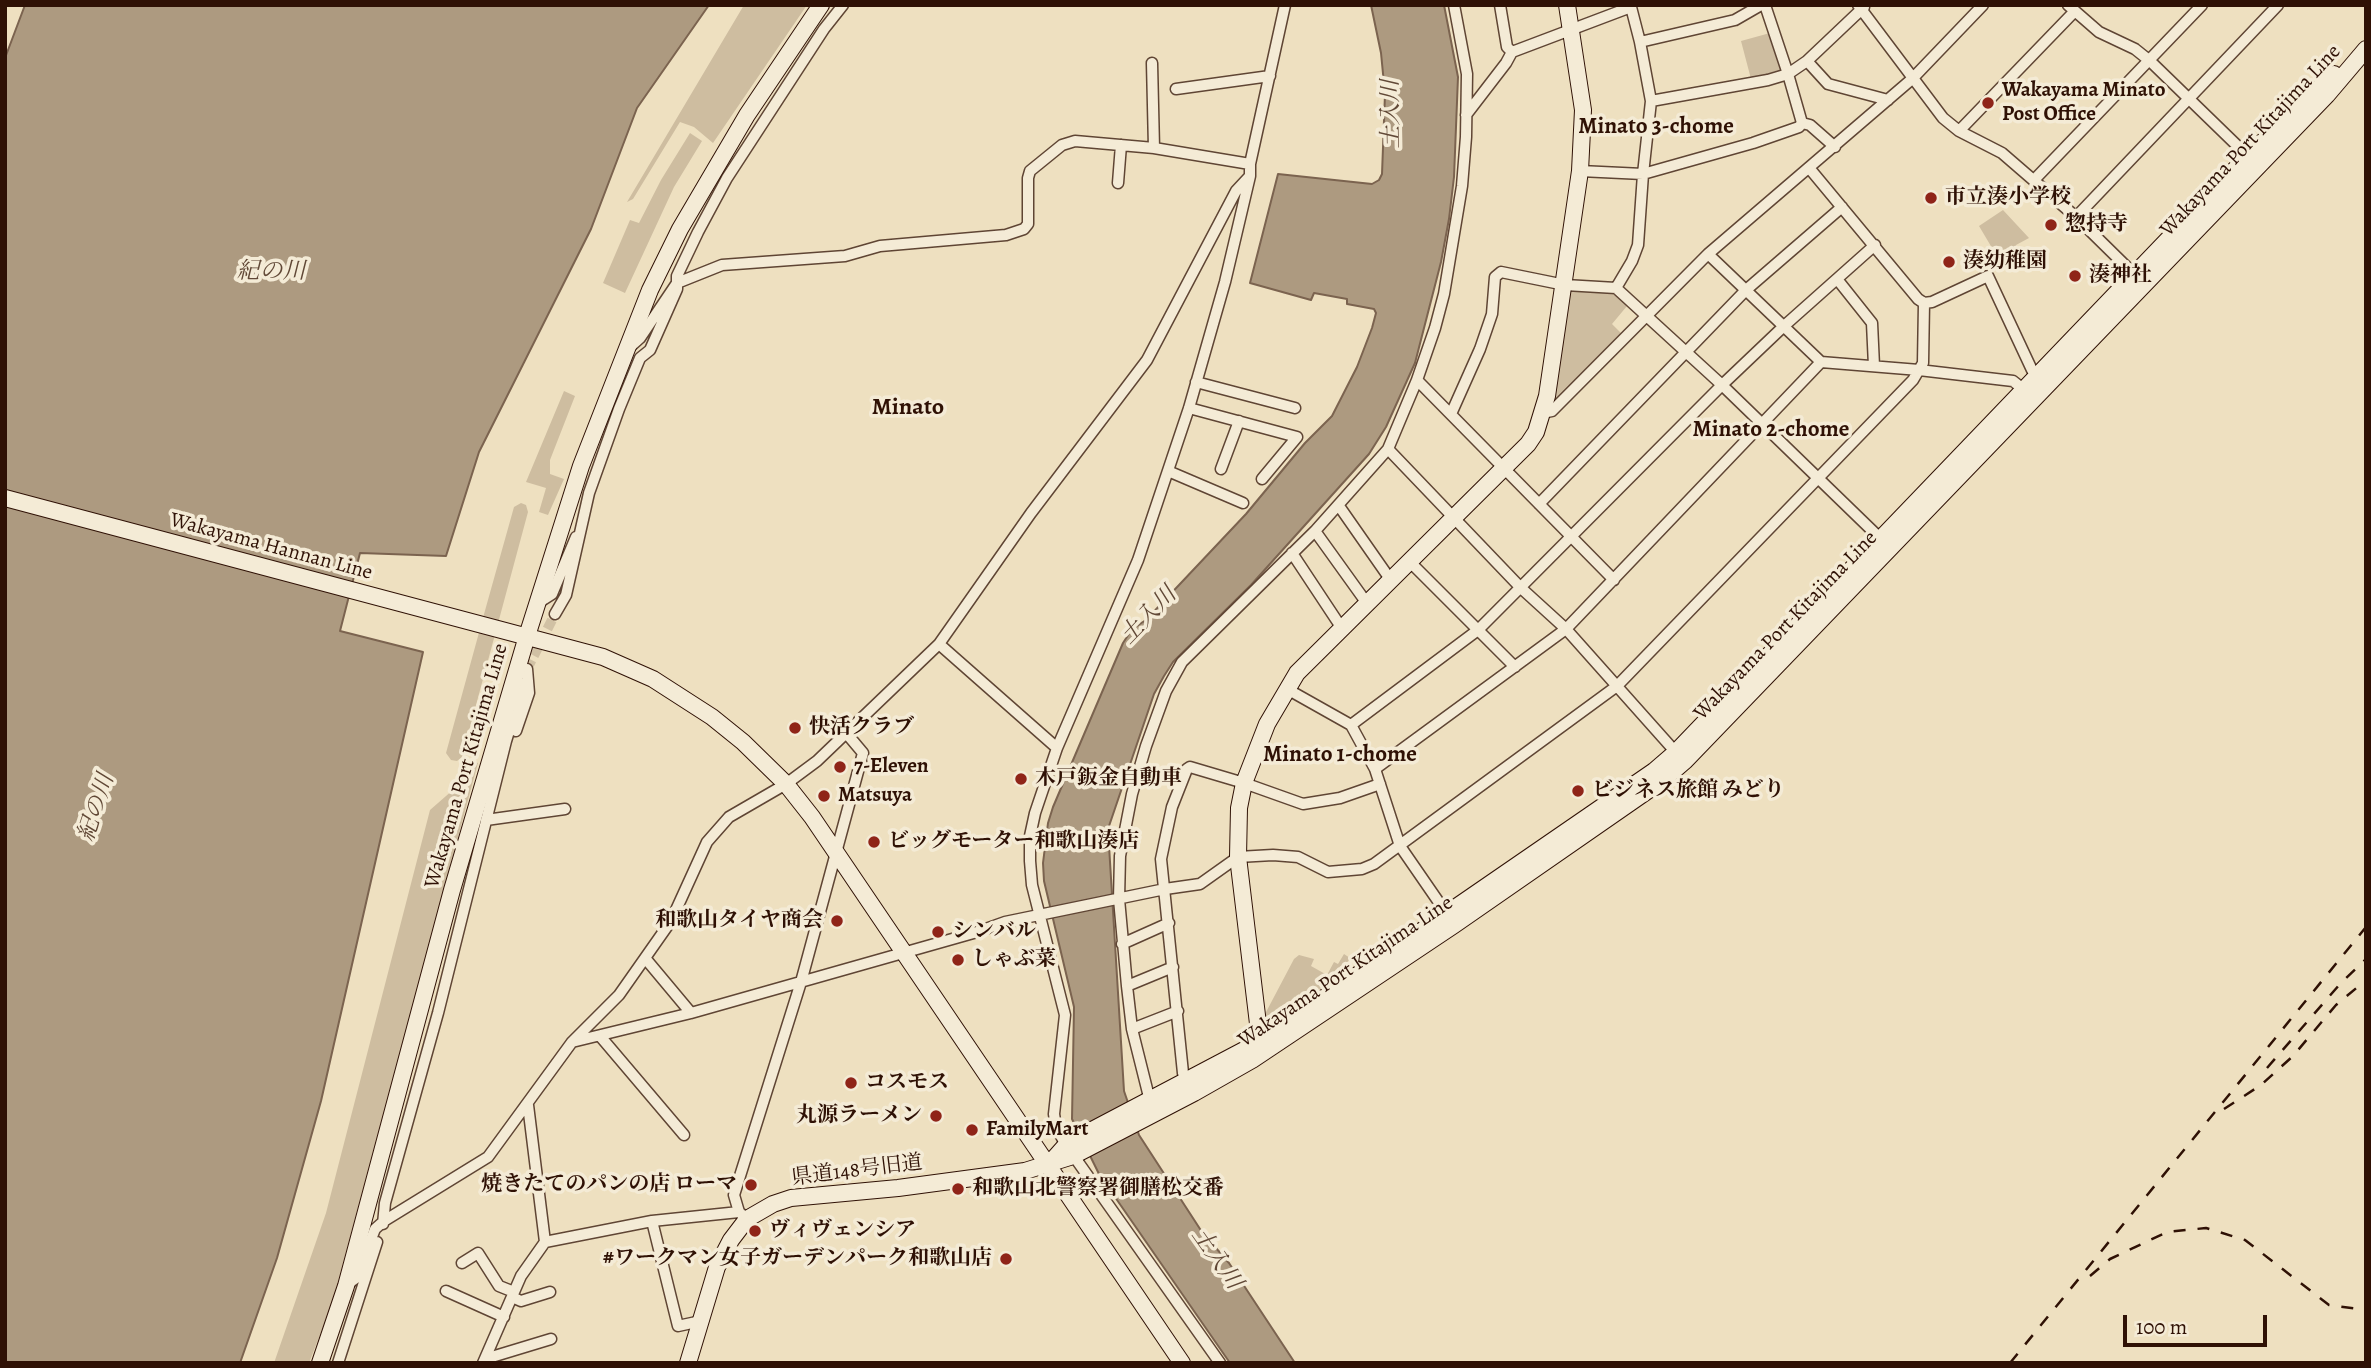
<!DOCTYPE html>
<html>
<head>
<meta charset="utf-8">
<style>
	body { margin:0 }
	#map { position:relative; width:2371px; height:1368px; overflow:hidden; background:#eee0c0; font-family:Alegreya,serif }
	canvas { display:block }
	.frame { position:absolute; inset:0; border:7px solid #2f1105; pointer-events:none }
	.scale { position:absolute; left:2123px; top:1315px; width:144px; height:32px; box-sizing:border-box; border:4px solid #2f1105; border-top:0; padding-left:9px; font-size:21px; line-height:24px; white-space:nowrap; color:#2f1105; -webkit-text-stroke:5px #f4ebd6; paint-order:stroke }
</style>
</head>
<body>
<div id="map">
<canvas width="2371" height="1368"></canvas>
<div class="frame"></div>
<div class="scale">100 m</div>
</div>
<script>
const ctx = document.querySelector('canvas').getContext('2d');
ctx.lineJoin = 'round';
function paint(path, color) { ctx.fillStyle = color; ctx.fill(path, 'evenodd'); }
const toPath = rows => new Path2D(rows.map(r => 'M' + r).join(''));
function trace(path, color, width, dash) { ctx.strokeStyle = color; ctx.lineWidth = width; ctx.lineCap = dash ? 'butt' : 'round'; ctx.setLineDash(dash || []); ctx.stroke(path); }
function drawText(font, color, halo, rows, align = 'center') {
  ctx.font = font + ' Alegreya,"Noto Serif JP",serif'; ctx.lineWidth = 7; ctx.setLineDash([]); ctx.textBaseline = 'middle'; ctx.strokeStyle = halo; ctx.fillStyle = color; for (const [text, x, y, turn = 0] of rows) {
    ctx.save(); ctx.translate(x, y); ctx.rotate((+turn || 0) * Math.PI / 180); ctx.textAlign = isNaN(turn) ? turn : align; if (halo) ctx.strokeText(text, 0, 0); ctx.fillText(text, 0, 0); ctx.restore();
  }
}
paint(toPath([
	[744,5,807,5,713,143,694,127,680,122,633,199,627,202],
	[1770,33,1782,69,1751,79,1741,41],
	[690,133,702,141,674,187,625,293,603,283,630,220,639,223,661,180],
	[2003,210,2029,238,2016,245,2017,249,1998,258,1979,226],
	[1571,287,1613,293,1627,306,1612,324,1623,335,1555,402,1553,400],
	[564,391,575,396,550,460,550,474,564,479,548,515,539,512,546,488,526,482],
	[521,503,526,505,528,512,462,757,457,761,451,760,446,753,486,607,514,507],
	[469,760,478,763,332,1304,309,1363,274,1363,326,1213,430,810,454,789],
	[1344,954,1350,958,1347,964,1352,967,1269,1024,1265,1014,1294,959,1299,955,1314,959,1311,966,1327,975,1334,962,1338,964]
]), '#cebda0');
const water = toPath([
	[25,5,709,5,637,108,591,229,479,452,446,556,360,553,340,631,423,652,321,1101,277,1258,240,1363,5,1363,5,58,25,5],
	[1371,5,1444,5,1458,77,1454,177,1449,219,1441,262,1415,363,1386,427,1369,454,1251,585,1173,662,1164,676,1154,694,1108,829,1124,1091,1139,1135,1202,1232,1229,1263,1295,1363,1230,1363,1099,1174,1072,1119,1074,1007,1044,881,1043,863,1048,823,1053,807,1123,643,1132,629,1146,620,1246,514,1305,443,1332,416,1357,367,1372,328,1376,313,1374,309,1347,304,1347,299,1314,293,1311,300,1250,283,1278,174,1372,184,1379,180,1382,174,1385,94,1381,53,1371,5]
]);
paint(water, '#ad9a80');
trace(water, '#7b634f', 2);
trace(toPath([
	[527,669,555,614]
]), '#d1c1a4', 10, [10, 5]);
const street = toPath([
	[1500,5,1507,47,1512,52,1631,7,1640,42,1651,101,1643,174,1753,143,1799,127,1802,123,1788,74,1765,5],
	[1858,5,1943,118,1959,131,2002,153,2076,217,2137,277],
	[2068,5,2099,32,2135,49,2150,61,2252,160],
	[1640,42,1735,20,1761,5],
	[1807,61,1864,7],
	[1152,63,1154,148],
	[1176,89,1270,76],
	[1651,101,1768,80,1788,74,1807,61,1828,84,1888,100],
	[1466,115,1506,63,1512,52],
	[1802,123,1810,125,1835,147],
	[1959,131,2074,12],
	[1580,171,1643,174,1638,245,1632,261,1616,288],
	[2034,180,2202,5],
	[1118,183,1121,145],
	[2076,217,2278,5],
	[1708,254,1821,362,1919,370,2013,381,2028,393],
	[1837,279,1872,323,1874,366],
	[1924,303,1932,302,1988,276,2032,370,2040,380],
	[630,347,640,338,677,283,722,265,845,256,880,246,1006,235,1024,229,1028,224,1028,178,1030,171,1062,145,1075,141,1154,148,1250,164],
	[1417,380,1435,328,1444,294,1462,186,1466,137,1467,74,1454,5],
	[1196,382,1295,408],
	[1189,408,1297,437,1262,479],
	[1542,413,1552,411,1708,254,1912,79,1983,5],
	[1451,414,1480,349,1492,314,1495,277,1501,272,1565,285,1616,288,1722,385,1885,543],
	[1388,449,1521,588,1566,629,1680,757],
	[1221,469,1239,421],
	[1168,471,1243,503],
	[1539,504,1746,290,1842,207],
	[1339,506,1390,579],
	[1315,531,1366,602],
	[1292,553,1341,627],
	[538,603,552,594,576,537],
	[555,614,566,595,589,493,619,409,640,358,650,350,677,289,677,276,698,232,727,178,824,29,843,5],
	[939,644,1057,748],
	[1515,667,1478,630,1722,385,1784,326,1875,245],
	[1287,689,1351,725,1375,769,1400,846,1449,917],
	[1351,725,1478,630,1409,561],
	[516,731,529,693,527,669],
	[1375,769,1566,629,1821,362],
	[486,820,565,809],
	[1122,944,1169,923],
	[645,958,691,1013],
	[1127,986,1173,967],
	[1132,1029,1178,1011],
	[600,1036,684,1135],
	[572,1042,691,1013,977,932,1005,922,1165,889,1200,884,1238,857,1273,855,1298,857,1328,872,1362,869,1374,864,1617,686,1913,380,1923,363,1924,303,1918,299,1810,169],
	[1186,1082,1183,1073,1161,859,1172,807,1187,769,1190,767,1244,783,1303,804,1340,798,1380,784],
	[1150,1101,1132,1029,1127,986,1119,899,1120,856,1132,794,1146,746,1166,691,1182,662,1315,531,1388,449,1417,380,1614,580],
	[747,1219,739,1212,734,1195,801,982,863,753,847,734],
	[652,1221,678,1326,701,1321],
	[383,1224,385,1203,438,1013,506,741,522,688,515,675],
	[545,1242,652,1221,739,1212],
	[462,1263,478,1253,499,1286,514,1292],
	[348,1284,356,1278,375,1229,384,1221,488,1157,572,1042,619,995,671,921,707,842,729,817,786,784,817,761,939,644,1031,513,1147,360,1236,191,1250,176],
	[446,1291,504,1317],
	[512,1297,521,1301,550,1292],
	[485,1359,551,1339],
	[338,1363,377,1242],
	[483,1363,521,1276,545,1242,528,1105],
	[1220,1363,1066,1145,1056,1127,1054,1114,1065,1015,1032,885,1030,861,1030,836,1035,813,1057,748,1138,560,1189,408,1225,282,1250,176,1250,164,1285,5]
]);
const secondary = toPath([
	[5,498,603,657,653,679,712,717,743,742,786,784,812,817,1182,1363],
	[1268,1047,1259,1032,1238,857,1239,808,1244,783,1267,724,1297,673,1528,444,1536,432,1547,396,1580,171,1583,110,1567,5],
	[1050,1163,1066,1145,1075,1139,1263,1040,1654,771,1676,752,2248,156,2334,74],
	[320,1363,346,1286,452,890,527,636,581,466,650,290,680,229,747,115,821,5],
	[688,1363,717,1267,731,1240,747,1219,773,1204,791,1198,898,1188,1025,1171,1073,1156,1194,1093,1252,1060,1454,925,1663,780,1685,761,2327,95,2366,49]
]);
trace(street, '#5f4534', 13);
trace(secondary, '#2f1105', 18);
trace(street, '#f4ebd6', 10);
trace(secondary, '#f4ebd6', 16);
trace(toPath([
	[2267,1068,2340,984,2366,959],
	[2224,1109,2261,1085,2293,1056,2336,1005,2366,980],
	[2090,1276,2110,1259,2167,1232,2206,1228,2245,1240,2329,1305,2366,1310],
	[2010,1363,2366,927]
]), '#2f1105', 2.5, [12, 12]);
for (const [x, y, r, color] of [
	[1988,103,7,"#8f2418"],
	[1931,198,7,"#8f2418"],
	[2051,225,7,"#8f2418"],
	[1949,262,7,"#8f2418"],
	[2075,276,7,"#8f2418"],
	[795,728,7,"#8f2418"],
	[840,767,7,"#8f2418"],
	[1021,779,7,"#8f2418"],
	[1578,791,7,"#8f2418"],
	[824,796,7,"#8f2418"],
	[874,842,7,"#8f2418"],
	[837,921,7,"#8f2418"],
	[938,932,7,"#8f2418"],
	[958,960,7,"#8f2418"],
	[851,1083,7,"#8f2418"],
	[936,1116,7,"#8f2418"],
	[972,1130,7,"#8f2418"],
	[751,1185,7,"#8f2418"],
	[958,1189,7,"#8f2418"],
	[755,1231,7,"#8f2418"],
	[1006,1259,7,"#8f2418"]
]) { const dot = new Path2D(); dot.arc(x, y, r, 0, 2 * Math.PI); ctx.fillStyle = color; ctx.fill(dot); trace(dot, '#f4ebd6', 2.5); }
drawText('bold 21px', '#2f1105', '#f4ebd6', [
	["Wakayama Minato",2002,91],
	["Post Office",2002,115],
	["市立湊小学校",1945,198],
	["惣持寺",2065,225],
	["湊幼稚園",1963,262],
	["湊神社",2089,276],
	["快活クラブ",809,728],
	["7-Eleven",854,767],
	["木戸鈑金自動車",1035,779],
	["ビジネス旅館 みどり",1592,791],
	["Matsuya",838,796],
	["ビッグモーター和歌山湊店",888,842],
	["和歌山タイヤ商会",823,921,"right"],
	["シンバル",952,932],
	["しゃぶ菜",972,960],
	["コスモス",865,1083],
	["丸源ラーメン",922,1116,"right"],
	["FamilyMart",986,1130],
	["焼きたてのパンの店 ローマ",737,1185,"right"],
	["和歌山北警察署御膳松交番",972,1189],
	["ヴィヴェンシア",769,1231],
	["#ワークマン女子ガーデンパーク和歌山店",992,1259,"right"]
], 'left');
drawText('21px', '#2f1105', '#f4ebd6', [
	["Wakayama Port Kitajima Line",2251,141,-47],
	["Wakayama Hannan Line",271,547,15],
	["Wakayama Port Kitajima Line",1786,626,-46],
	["Wakayama Port Kitajima Line",467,766,-74],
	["Wakayama Port Kitajima Line",1346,972,-34],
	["県道148号旧道",857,1171,-7]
]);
drawText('italic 23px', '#614836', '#f4ebd6', [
	["土入川",1392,114,-91],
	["紀の川",271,272],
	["土入川",1149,616,-46],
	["紀の川",97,808,-72],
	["土入川",1216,1259,55]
]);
drawText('bold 23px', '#2f1105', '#f4ebd6', [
	["Minato 3-chome",1656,127],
	["Minato 2-chome",1771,430],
	["Minato 1-chome",1340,755]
]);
drawText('bold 24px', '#2f1105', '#f4ebd6', [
	["Minato",908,408]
]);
</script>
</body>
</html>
